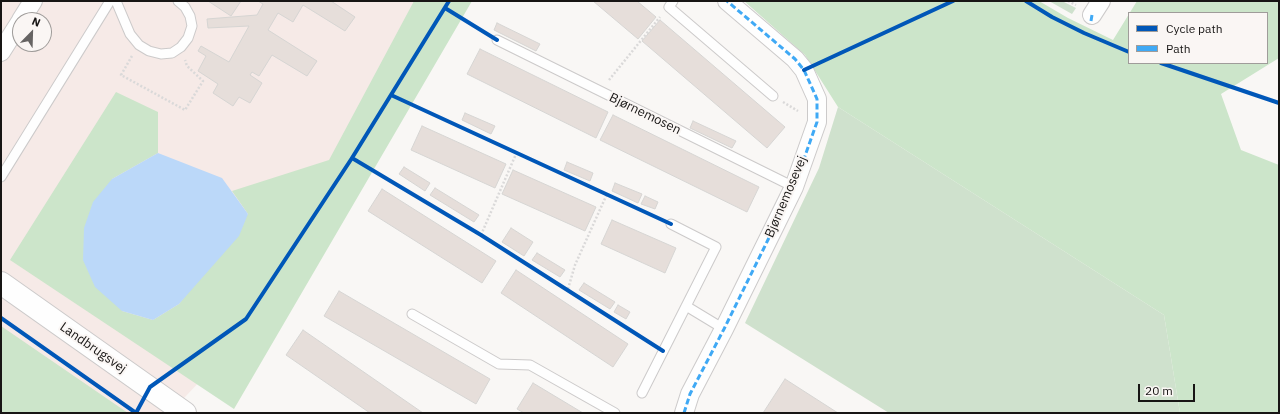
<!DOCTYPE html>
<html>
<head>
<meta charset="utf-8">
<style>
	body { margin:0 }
	#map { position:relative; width:1280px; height:414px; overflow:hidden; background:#f9f7f5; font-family:"IBM Plex Sans",sans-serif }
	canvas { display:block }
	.frame { position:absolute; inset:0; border:2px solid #171514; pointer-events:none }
	.legend { position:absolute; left:1128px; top:12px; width:140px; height:52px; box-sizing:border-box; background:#faf6f4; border:1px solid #9f9c9a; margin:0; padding:5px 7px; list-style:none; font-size:12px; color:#171514 }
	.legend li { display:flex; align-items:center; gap:8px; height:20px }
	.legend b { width:20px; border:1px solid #9f9c9a }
	.north { position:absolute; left:12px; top:12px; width:40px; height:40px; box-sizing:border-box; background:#faf6f4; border:1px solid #9f9c9a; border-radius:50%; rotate:23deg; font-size:11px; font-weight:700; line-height:16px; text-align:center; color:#171514 }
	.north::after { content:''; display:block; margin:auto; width:14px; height:18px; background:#666463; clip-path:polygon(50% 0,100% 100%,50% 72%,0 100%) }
	.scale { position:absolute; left:1138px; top:384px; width:57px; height:18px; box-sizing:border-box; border:2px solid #171514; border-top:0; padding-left:5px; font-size:12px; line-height:14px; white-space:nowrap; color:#171514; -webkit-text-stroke:3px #faf6f4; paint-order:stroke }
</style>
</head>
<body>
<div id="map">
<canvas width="1280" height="414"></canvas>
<div class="frame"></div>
<ul class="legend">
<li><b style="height:5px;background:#0057b8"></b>Cycle path</li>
<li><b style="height:5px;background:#3fa9f5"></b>Path</li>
</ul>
<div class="north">N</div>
<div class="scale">20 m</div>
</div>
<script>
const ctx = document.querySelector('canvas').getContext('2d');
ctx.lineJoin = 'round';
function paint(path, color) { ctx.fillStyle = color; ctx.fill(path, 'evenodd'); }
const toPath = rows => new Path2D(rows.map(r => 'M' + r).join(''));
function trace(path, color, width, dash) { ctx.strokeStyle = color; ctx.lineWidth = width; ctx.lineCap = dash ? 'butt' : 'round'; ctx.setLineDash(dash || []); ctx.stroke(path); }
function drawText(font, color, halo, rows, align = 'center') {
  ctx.font = font + ' "IBM Plex Sans",sans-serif'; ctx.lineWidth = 4; ctx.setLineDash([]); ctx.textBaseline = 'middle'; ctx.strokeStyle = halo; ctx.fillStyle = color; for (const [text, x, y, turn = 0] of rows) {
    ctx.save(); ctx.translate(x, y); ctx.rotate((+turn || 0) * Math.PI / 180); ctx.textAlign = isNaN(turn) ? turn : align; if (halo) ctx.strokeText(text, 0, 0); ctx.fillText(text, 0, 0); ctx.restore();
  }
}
paint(toPath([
	[1,1,432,1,219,361,170,413,112,413,1,334],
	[20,20,44,20,44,44,20,44]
]), '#f6eae7');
paint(toPath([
	[1049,1,1062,1,1076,8,1072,14],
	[838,107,1164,315,1180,413,889,413,745,323,819,168]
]), '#cfe1cd');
paint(toPath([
	[414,1,472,1,234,409,10,260,116,92,158,112,158,153,112,179,122,311,153,320,179,304,248,214,232,191,329,160],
	[744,1,1039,1,1068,18,1113,40,1137,1,1279,1,1279,58,1221,94,1241,150,1279,165,1279,413,1180,413,1164,315,838,107,805,55],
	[1129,13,1267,13,1267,63,1129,63],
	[1,326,128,413,1,413]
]), '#cce5ca');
paint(toPath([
	[158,153,222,178,248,214,239,236,179,304,153,320,122,311,95,287,83,260,84,228,93,202,112,179]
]), '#bbd8f9');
const building = toPath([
	[208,1,241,1,231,16,208,1],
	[258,1,331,1,355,17,345,31,303,5,293,22,278,13,268,30,317,61,307,76,272,55,259,76,252,72,250,75,262,83,250,103,239,97,233,106,213,93,218,84,198,71,206,56,198,51,201,46,229,62,249,26,208,28,207,19,257,15,263,4,258,1],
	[593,1,637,1,656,17,638,39,593,1],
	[660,20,785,127,767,148,642,41,660,20],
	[497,23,540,44,536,51,494,30,497,23],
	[480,49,608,112,596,138,467,74,480,49],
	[465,113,495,126,491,134,462,120,465,113],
	[613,115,759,187,747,212,600,140,613,115],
	[693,121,736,141,732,148,690,128,693,121],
	[422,126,506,164,495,188,411,150,422,126],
	[567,162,593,173,590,181,564,170,567,162],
	[404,167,430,183,425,191,399,174,404,167],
	[513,170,596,207,585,231,502,194,513,170],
	[615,183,642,194,638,203,612,191,615,183],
	[435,188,479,215,474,222,430,195,435,188],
	[382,189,496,261,482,283,368,211,382,189],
	[645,196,658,202,655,209,641,204,645,196],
	[612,220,676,248,665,273,601,244,612,220],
	[511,228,533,242,524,256,502,242,511,228],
	[537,253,565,270,560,277,532,260,537,253],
	[516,270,628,344,613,367,501,293,516,270],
	[584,283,615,302,610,309,579,290,584,283],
	[339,291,490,379,476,404,324,316,339,291],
	[618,305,630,312,626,319,614,312,618,305],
	[303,330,423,413,370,413,286,355,303,330],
	[785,379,838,413,763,413,785,379],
	[533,383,583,413,524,413,517,409,533,383]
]);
paint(building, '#e6deda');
trace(building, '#d6d5d3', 1);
const lane = toPath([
	[116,1,130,34,139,45,149,51,161,54,172,53,181,47,188,38,192,26,190,16,185,7,178,1],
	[673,1,669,7,773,96],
	[497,40,794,187],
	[1,177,110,1],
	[686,306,724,329],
	[412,314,499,364,530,365,615,413],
	[642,393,716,247,671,224]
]);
const street = toPath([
	[1092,15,1101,1],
	[21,20,33,1],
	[1,52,20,22],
	[684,413,690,394,724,329,794,187,817,122,817,99,804,70,795,59,727,1]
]);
const secondary = toPath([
	[1,283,185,413]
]);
trace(lane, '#cccaca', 11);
trace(street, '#cccaca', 20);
trace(secondary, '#cccaca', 24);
trace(toPath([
	[1068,1,1076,5],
	[132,56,121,75,185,110,203,81,187,66,185,60],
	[609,80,660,17],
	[783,102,798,111],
	[481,235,516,154],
	[568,289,575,265,607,194]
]), '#dad9d9', 2.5, [2, 2]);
trace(lane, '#fefefe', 9);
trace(street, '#fefefe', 18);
trace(secondary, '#fefefe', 22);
trace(toPath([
	[1091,21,1092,15],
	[684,413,690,394,724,329,794,187,817,122,817,99,804,70,795,59,727,1]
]), '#3fa9f5', 3, [6, 3]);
trace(toPath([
	[1026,1,1052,17,1084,33,1129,52],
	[445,8,497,40],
	[1161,63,1279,103],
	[804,70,953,1],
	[391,95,671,224],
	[352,158,481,235,663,351],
	[1,318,136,413],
	[136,413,150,387,246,319,352,158,449,1]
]), '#0057b8', 4);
drawText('13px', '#171514', '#faf6f4', [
	["Bjørnemosen",645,114,26],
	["Bjørnemosevej",786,197,-67],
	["Landbrugsvej",93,348,35]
]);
</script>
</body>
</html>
